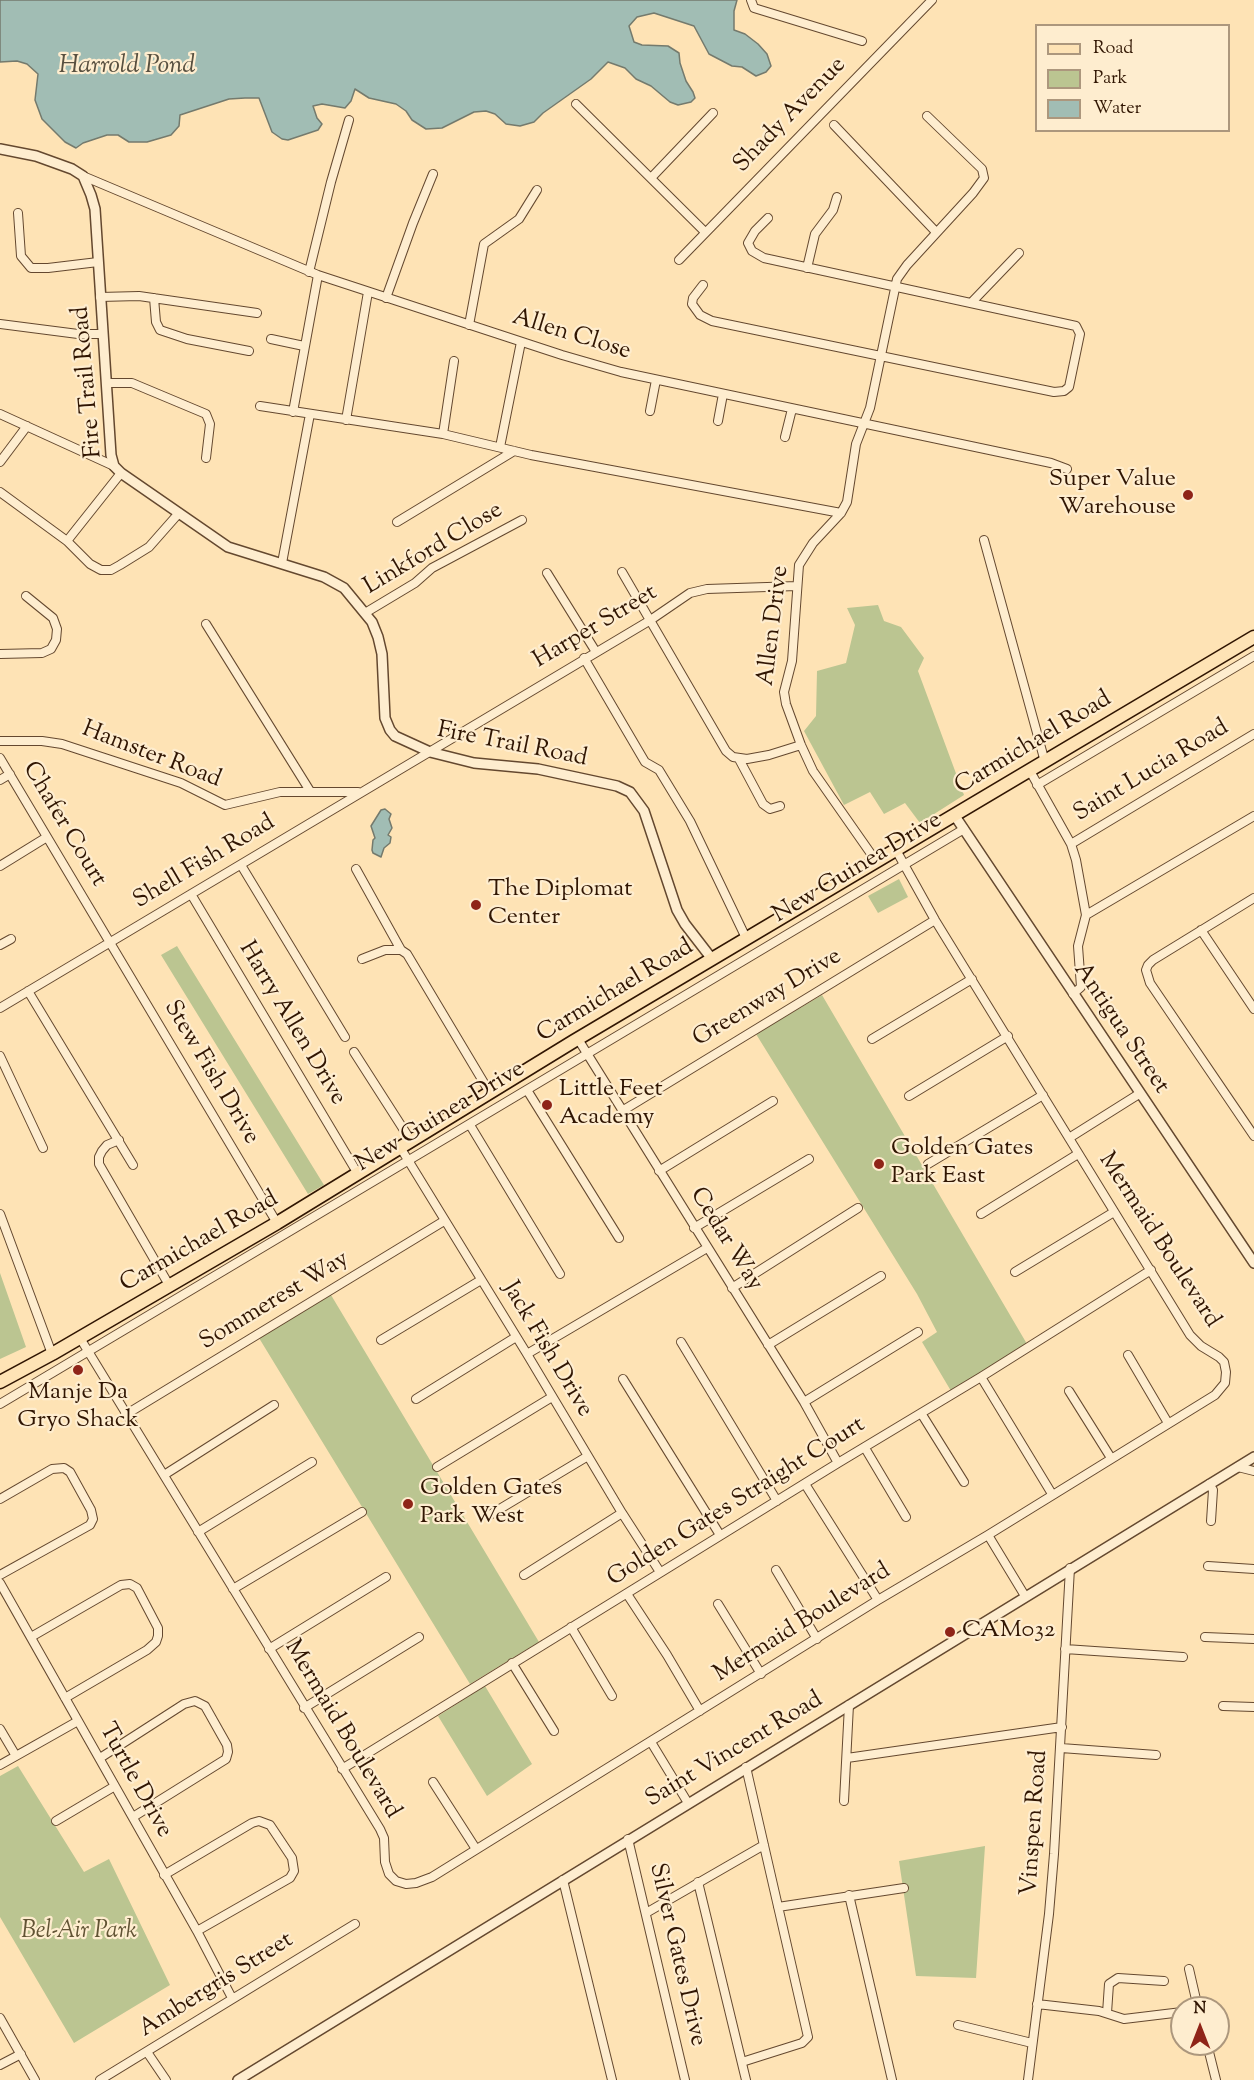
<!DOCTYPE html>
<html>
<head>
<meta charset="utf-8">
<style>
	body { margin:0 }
	#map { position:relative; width:1254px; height:2080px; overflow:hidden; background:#fee3b5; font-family:"Sorts Mill Goudy",serif }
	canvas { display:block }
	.legend { position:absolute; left:1035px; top:24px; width:195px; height:108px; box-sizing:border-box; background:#feedcf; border:2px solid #ac977d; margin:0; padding:8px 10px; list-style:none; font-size:18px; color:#301502 }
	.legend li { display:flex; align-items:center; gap:12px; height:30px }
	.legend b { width:30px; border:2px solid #ac977d }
	.north { position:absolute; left:1170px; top:1996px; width:60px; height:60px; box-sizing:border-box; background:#feedcf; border:2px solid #ac977d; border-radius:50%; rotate:0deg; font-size:16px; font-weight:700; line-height:24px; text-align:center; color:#301502 }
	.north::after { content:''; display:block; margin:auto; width:21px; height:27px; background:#8f2418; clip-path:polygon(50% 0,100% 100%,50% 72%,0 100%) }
</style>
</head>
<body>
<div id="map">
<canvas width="1254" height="2080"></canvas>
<ul class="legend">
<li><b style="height:8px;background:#fee3b5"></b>Road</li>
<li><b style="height:16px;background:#bbc591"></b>Park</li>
<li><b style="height:16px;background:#a1bdb4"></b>Water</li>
</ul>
<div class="north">N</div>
</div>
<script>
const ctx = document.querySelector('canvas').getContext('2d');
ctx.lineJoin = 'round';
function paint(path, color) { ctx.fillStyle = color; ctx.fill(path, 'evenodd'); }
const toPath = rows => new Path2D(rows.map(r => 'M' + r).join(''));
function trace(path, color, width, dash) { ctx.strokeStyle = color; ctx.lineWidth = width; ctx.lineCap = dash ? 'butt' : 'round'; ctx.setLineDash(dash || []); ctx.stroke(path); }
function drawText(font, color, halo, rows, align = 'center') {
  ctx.font = font + ' "Sorts Mill Goudy",serif'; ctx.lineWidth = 4.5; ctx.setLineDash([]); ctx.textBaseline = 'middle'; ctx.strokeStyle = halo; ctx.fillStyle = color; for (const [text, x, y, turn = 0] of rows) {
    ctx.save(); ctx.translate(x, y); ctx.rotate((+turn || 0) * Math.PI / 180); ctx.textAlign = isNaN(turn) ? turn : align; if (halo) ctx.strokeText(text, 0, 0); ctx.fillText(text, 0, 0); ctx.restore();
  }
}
paint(toPath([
	[878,605,884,621,901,627,924,658,918,671,964,795,920,823,905,803,884,814,870,792,844,805,804,731,816,716,817,671,846,663,855,625,847,608],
	[899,879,908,897,878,913,868,896],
	[177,946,324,1185,308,1194,161,955],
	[822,995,1027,1344,951,1391,922,1342,937,1332,917,1294,756,1034],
	[0,1273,26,1347,0,1359],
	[331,1295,539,1642,470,1684,259,1338],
	[485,1686,532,1764,487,1796,438,1716],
	[18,1766,84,1872,109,1859,170,1985,74,2043,0,1917,0,1776],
	[985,1846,976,1978,916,1976,899,1861]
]), '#bbc591');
const water = toPath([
	[0,0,737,0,734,11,734,30,745,34,758,44,767,54,771,66,766,72,756,76,742,67,732,66,709,54,694,26,654,13,637,17,629,26,634,42,642,45,668,46,679,53,680,63,686,81,693,92,695,98,691,102,678,105,670,102,651,86,636,79,625,68,608,62,591,79,543,113,534,122,520,126,506,124,495,114,486,111,474,112,442,128,426,129,412,120,406,111,396,104,369,98,355,89,351,101,345,108,322,104,313,106,317,118,322,124,318,130,288,140,282,139,272,132,259,98,245,98,229,99,180,115,179,126,171,135,147,142,129,142,118,135,107,135,83,143,76,148,65,142,42,119,35,100,38,74,27,64,17,61,0,62,0,0],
	[385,809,391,814,389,819,392,828,388,835,391,837,390,843,384,848,381,857,373,853,372,850,373,840,375,838,371,826,381,810,385,809]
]);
paint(water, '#a1bdb4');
trace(water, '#747a6d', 1.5);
const minor = toPath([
	[751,0,754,8,862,41],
	[576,104,705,232],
	[834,125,936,232],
	[83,176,318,275,562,355,621,372,1051,463,1067,469],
	[651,178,713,113],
	[18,213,21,256,31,268,48,268,98,262],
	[679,260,932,0],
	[807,268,815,234,833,210,837,197],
	[309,272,331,182,349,120],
	[703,285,693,298,692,304,700,315,712,321,1054,392,1064,391,1069,387,1080,334,1076,326,764,258,752,251,748,243,755,231,768,218],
	[100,297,139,296,257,313],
	[154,298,156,322,160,330,187,339,249,351],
	[386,298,413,223,433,174],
	[971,303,1019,253],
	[0,324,78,334,103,334],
	[469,325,484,244,519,219,537,190],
	[271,339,304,346],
	[106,383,132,383,206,414,210,424,206,458],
	[260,406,443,434,531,455,841,513],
	[650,411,656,380],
	[293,412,318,275],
	[0,414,114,466],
	[346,420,368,292],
	[718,421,723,394],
	[443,434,454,361],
	[785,437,792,409],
	[500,447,521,342],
	[0,462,27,426],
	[0,492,67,541,90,564,101,570,111,570,120,565,149,547,179,513],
	[397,522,514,451],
	[984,540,1045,762],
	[67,541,121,473],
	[282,563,310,414],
	[622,572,726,751,733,757,747,759,769,755,801,745],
	[547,573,596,652],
	[365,613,415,583,432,568,522,520],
	[206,624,310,791],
	[0,654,42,653,51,649,56,640,57,629,53,618,26,596],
	[584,658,645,762,659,770,690,821,746,938],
	[0,741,42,741,62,744,181,783,225,805,280,792,358,792],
	[0,758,277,1223],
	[739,759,763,804,770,809,780,806],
	[1030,771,1071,844,1076,860,1086,915,1078,946,1081,987,1073,994],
	[0,780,10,774],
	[1037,785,1254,656],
	[1071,844,1254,734],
	[876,861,813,771,801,745,786,704,784,692,792,661,799,565,813,543,841,513,847,502,856,444,870,408,897,279,907,265,973,193,984,178,982,169,927,116],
	[241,865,345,1037],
	[0,866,47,837],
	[356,869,401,950,407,954,490,1093],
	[191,894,358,1174],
	[1254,898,1153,960,1148,965,1146,970,1150,983,1254,1136],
	[1086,915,1254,816],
	[1201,930,1254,1009],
	[0,945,11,939],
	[362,959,385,950,401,950],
	[28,991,133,1165],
	[0,1008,649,621,690,593,707,589,797,586],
	[578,1039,804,1402,838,1463],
	[872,1039,972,979],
	[354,1052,411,1141],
	[0,1056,43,1148],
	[527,1090,619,1238],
	[909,1096,1008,1036],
	[622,1111,935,920],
	[470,1125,560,1274],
	[1069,1138,1139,1094],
	[119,1140,107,1145,102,1151,99,1157,99,1164,169,1285],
	[400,1147,527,1354,622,1513,660,1572],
	[928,1164,1043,1095],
	[659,1171,773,1101],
	[0,1214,52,1354],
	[981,1214,1078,1154],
	[694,1228,809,1159],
	[1015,1272,1114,1212],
	[732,1288,858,1208],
	[80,1338,380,1829,384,1838,385,1862,389,1874,396,1881,406,1884,416,1883,432,1877,878,1600,988,1535,1215,1395,1225,1383,1226,1372,1224,1362,1219,1357,1201,1346,1190,1335,935,920,896,850],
	[381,1340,481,1280],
	[681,1342,777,1501],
	[768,1345,881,1276],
	[527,1354,707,1248],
	[1128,1355,1168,1423],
	[981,1377,1052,1494],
	[623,1379,720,1535],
	[1069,1391,1111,1458],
	[416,1399,516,1337],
	[804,1402,918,1332],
	[0,1404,964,829],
	[921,1413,964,1482],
	[125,1415,444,1221],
	[865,1448,906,1517],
	[437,1467,552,1397],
	[1238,1467,1254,1471],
	[164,1475,274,1405],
	[805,1484,878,1600],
	[1209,1484,1213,1490,1211,1521],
	[0,1499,52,1469,64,1468,70,1472,91,1510,93,1519,90,1525,0,1575],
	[488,1516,588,1456],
	[198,1532,312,1462],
	[988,1535,1025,1596],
	[1208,1566,1254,1569],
	[776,1570,817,1639],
	[524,1575,622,1513],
	[0,1583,197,1931,232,1998],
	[233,1589,362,1512],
	[627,1594,667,1655,700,1711],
	[718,1604,761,1674],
	[571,1627,612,1696],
	[31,1637,121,1585,130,1584,137,1588,158,1628,158,1636,156,1642,147,1650,65,1698],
	[1205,1637,1254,1639],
	[269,1649,386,1577],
	[1065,1649,1183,1657],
	[512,1663,554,1731],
	[1223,1706,1254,1707],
	[304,1708,419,1637],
	[0,1729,16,1756],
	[651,1742,688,1803],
	[1061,1748,1156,1755],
	[100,1758,184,1704,195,1701,205,1706,227,1745,228,1752,226,1759,133,1817],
	[847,1758,1062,1727],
	[0,1765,78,1721],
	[342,1769,838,1463,981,1377,1151,1270],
	[433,1782,476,1849],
	[844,1801,849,1705],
	[56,1821,115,1786],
	[628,1839,685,2080],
	[164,1875,252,1823,259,1821,270,1825,292,1858,294,1871,290,1878,197,1931],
	[563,1880,612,2080],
	[698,1882,746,2080],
	[849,1895,892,2080],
	[778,1907,904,1888],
	[646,1913,764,1845],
	[1189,1969,1198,2008],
	[1037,2004,1099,2011,1124,2019,1182,2012],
	[1107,2013,1109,1984,1118,1978,1164,1981],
	[0,2018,35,2080],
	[958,2025,1032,2043],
	[1207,2044,1216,2080],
	[147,2052,166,2080],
	[742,2062,802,2043,808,2037,746,1767],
	[0,2065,21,2054],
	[100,2080,355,1924],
	[1028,2080,1049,1914,1054,1854,1070,1568]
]);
const tertiary = toPath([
	[0,149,36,156,72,169,83,176,91,195,95,209,111,455,114,466,121,473,228,547,324,577,344,588,372,622,378,637,382,654,385,718,390,730,395,736,430,752,474,763,538,769,617,786,630,792,644,811,677,910,685,924,712,959],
	[955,816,1254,1263],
	[238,2080,1254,1457]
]);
const primary = toPath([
	[0,1382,52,1354,277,1223,574,1041,1254,637]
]);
trace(minor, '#64482f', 10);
trace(tertiary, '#64482f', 12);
trace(primary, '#301502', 15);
trace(minor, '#feedcf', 8);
trace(tertiary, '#feedcf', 9);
trace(primary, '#fee3b5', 12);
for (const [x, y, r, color] of [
	[1188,495,6,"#8f2418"],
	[476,905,6,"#8f2418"],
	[547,1105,6,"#8f2418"],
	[879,1164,6,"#8f2418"],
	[78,1370,6,"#8f2418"],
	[408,1504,6,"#8f2418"],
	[950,1632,6,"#8f2418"]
]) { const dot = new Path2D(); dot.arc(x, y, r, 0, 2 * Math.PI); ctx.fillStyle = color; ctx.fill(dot); trace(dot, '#feedcf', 2); }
drawText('24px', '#301502', '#feedcf', [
	["Shady Avenue",791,116,-46],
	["Allen Close",571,336,17],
	["Fire Trail Road",89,382,-95],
	["Linkford Close",434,550,-31],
	["Allen Drive",775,626,-83],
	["Harper Street",596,628,-31],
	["Carmichael Road",1034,744,-31],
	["Fire Trail Road",512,746,11],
	["Hamster Road",151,756,21],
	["Saint Lucia Road",1152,772,-31],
	["Chafer Court",63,825,59],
	["Shell Fish Road",205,863,-31],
	["New Guinea Drive",858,869,-31],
	["Carmichael Road",616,992,-31],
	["Greenway Drive",768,999,-31],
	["Harry Allen Drive",291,1024,59],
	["Antigua Street",1120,1029,56],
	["Stew Fish Drive",210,1073,59],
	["New Guinea Drive",441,1118,-31],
	["Cedar Way",725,1240,58],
	["Mermaid Boulevard",1158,1241,57],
	["Carmichael Road",200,1243,-30],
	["Sommerest Way",275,1302,-31],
	["Jack Fish Drive",546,1350,59],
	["Golden Gates Straight Court",737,1503,-32],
	["Mermaid Boulevard",803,1624,-32],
	["Mermaid Boulevard",341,1730,59],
	["Saint Vincent Road",735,1751,-31],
	["Turtle Drive",134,1781,61],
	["Vinspen Road",1036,1823,-86],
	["Silver Gates Drive",676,1955,77],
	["Ambergris Street",217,1986,-32]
]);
drawText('24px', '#301502', '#feedcf', [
	["Super Value",1176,481,"right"],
	["Warehouse",1176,509,"right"],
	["The Diplomat",488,891],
	["Center",488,919],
	["Little Feet",559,1091],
	["Academy",559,1119],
	["Golden Gates",891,1150],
	["Park East",891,1178],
	["Manje Da",78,1394,"center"],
	["Gryo Shack",78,1422,"center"],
	["Golden Gates",420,1490],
	["Park West",420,1518],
	["CAM032",962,1632]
], 'left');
drawText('italic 24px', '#615334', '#feedcf', [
	["Bel-Air Park",79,1933]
]);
drawText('italic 26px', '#585040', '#feedcf', [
	["Harrold Pond",127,68]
]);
</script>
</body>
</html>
